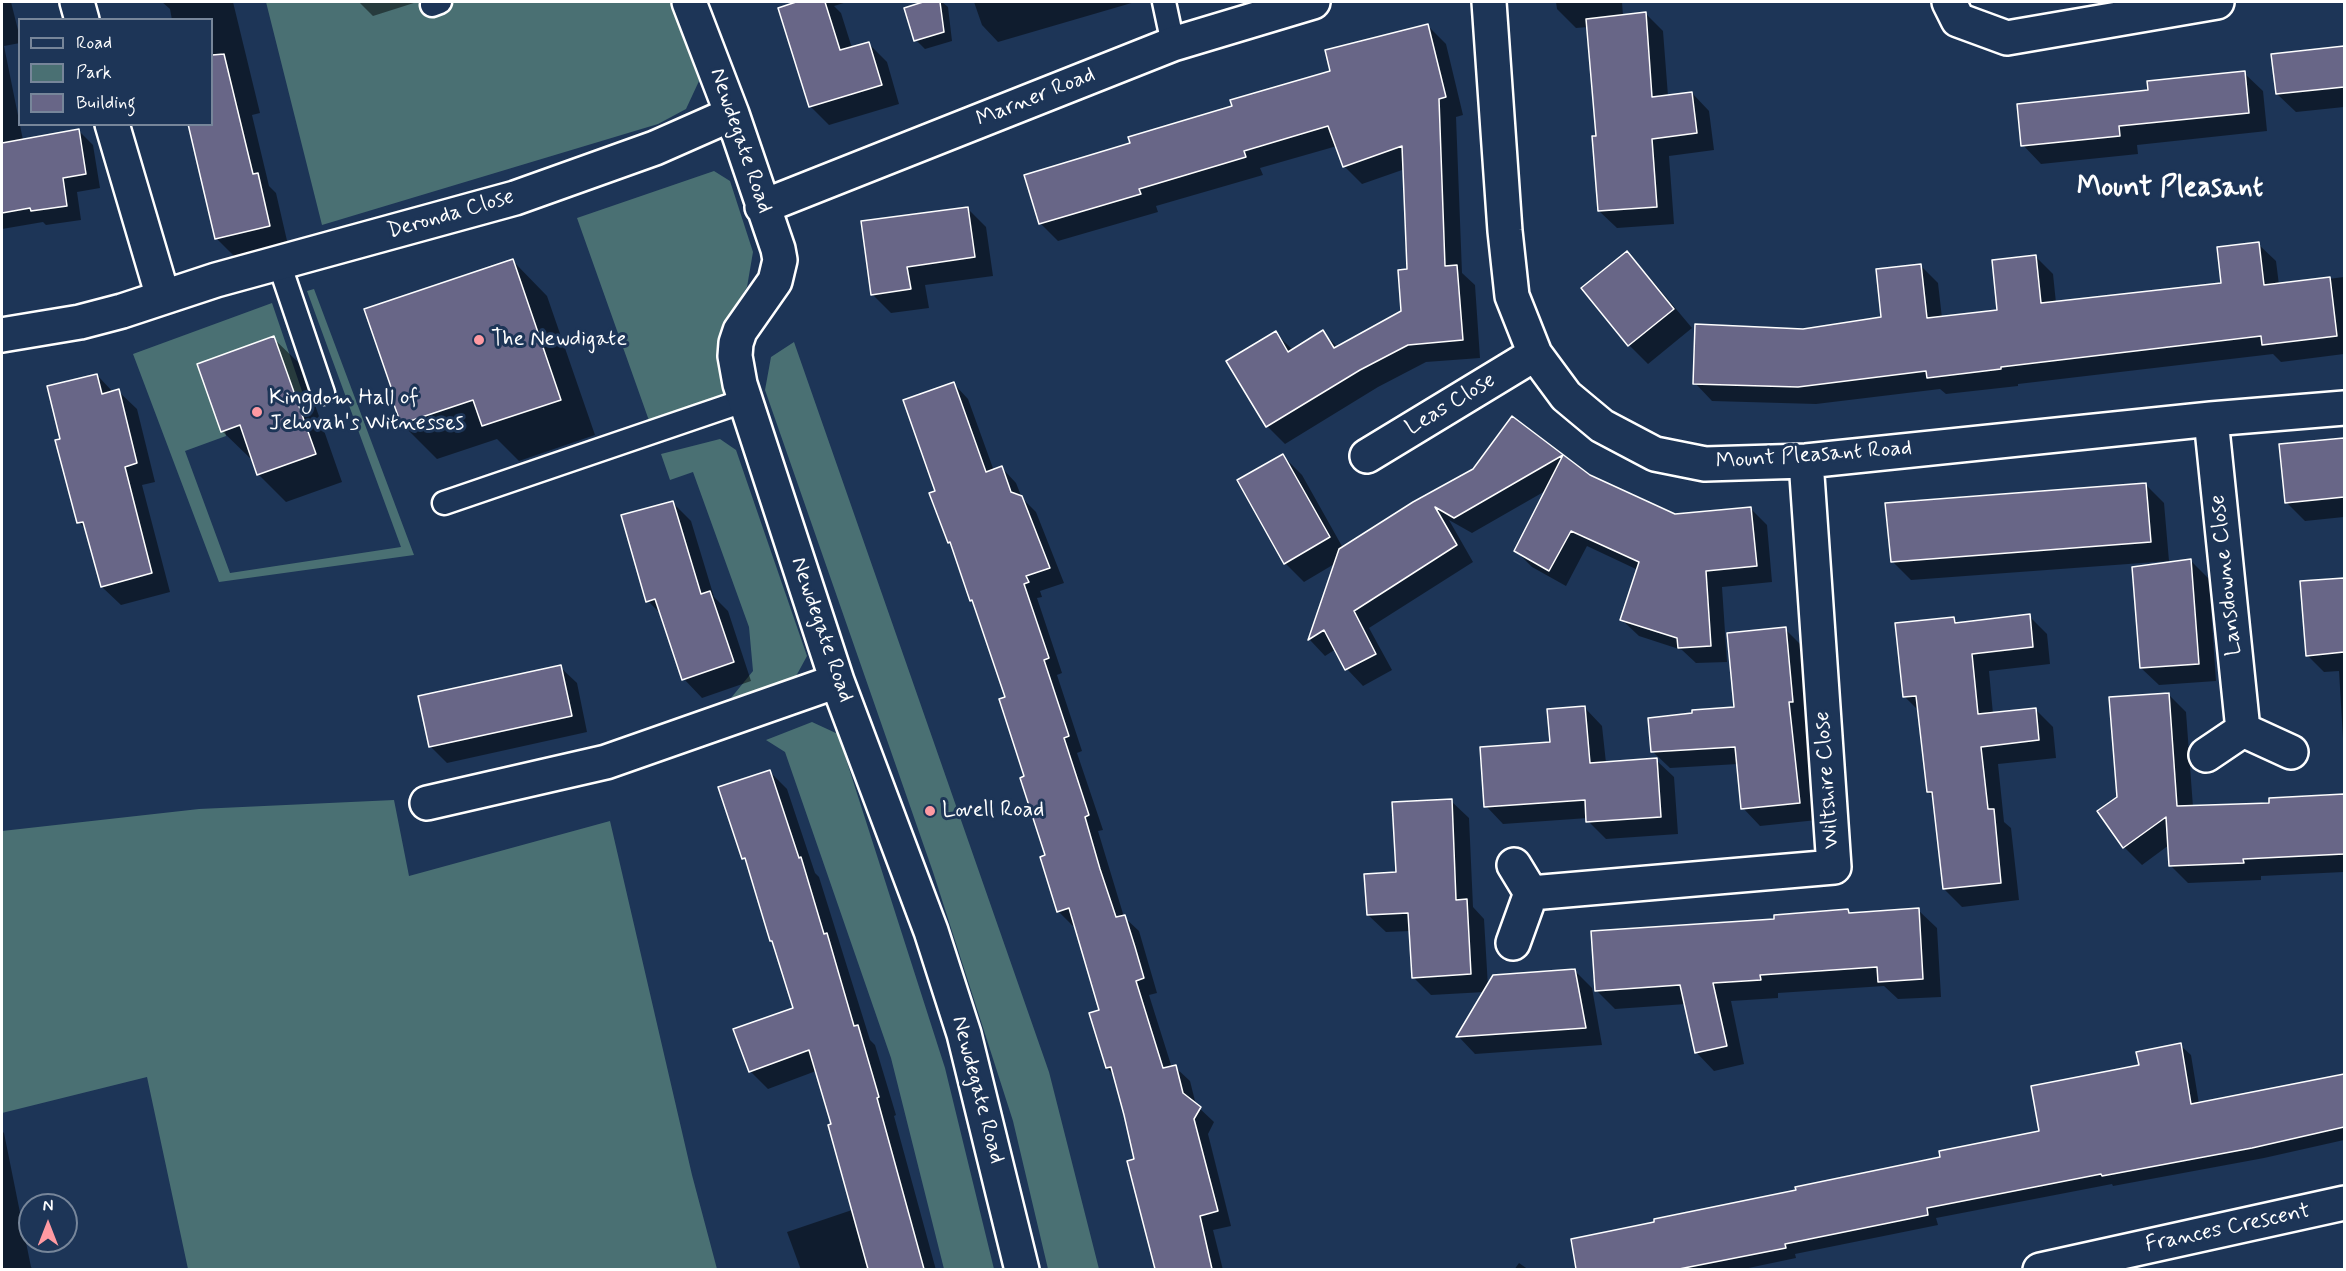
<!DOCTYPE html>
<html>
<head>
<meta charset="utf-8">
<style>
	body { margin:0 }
	#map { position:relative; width:2346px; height:1271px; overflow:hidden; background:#1d3557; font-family:Mynerve,sans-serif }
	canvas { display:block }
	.frame { position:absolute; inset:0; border:3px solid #fff; pointer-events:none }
	.legend { position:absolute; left:18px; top:18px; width:195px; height:108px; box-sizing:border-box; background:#1d3557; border:2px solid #77869a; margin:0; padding:8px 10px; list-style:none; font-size:18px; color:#fff }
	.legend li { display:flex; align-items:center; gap:12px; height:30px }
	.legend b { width:30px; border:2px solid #77869a }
	.north { position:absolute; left:18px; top:1193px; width:60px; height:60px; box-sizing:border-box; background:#1d3557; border:2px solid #77869a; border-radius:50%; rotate:0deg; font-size:16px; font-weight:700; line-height:24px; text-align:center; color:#fff }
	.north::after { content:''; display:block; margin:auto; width:21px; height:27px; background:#ff9aa2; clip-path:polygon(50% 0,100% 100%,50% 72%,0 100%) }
</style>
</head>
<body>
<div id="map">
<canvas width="2346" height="1271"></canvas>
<div class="frame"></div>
<ul class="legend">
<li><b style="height:8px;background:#1d3557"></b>Road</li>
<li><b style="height:16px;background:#4a7073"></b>Park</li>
<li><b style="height:16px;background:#686687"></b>Building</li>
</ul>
<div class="north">N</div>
</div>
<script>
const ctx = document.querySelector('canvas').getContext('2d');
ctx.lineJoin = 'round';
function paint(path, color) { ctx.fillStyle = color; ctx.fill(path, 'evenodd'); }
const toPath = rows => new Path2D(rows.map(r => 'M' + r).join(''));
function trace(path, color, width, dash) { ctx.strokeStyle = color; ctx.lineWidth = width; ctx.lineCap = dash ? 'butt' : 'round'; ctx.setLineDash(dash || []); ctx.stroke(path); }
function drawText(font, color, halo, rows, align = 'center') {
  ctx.font = font + ' Mynerve,sans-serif'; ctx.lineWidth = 6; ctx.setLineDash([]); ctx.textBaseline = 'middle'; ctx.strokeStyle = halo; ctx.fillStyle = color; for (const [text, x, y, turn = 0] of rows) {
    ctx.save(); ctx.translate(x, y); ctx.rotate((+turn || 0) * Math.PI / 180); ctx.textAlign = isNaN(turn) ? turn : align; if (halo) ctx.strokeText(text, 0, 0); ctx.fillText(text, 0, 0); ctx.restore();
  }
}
paint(toPath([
	[266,2,670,2,699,81,686,109,658,124,322,225],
	[714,171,730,181,753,252,747,287,724,324,721,355,724,398,652,429,577,218],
	[314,289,414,555,219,582,133,354,272,303,305,400,297,402,273,336,197,364,221,431,225,430,226,436,185,451,230,573,401,547,307,291],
	[794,342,1049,1072,1099,1269,1048,1269,1013,1121,933,872,765,390,771,357],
	[720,439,736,450,807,656,795,678,731,698,753,671,749,627,693,472,670,480,661,454],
	[812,722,838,734,945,1068,994,1269,944,1269,891,1058,785,752,766,740],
	[394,800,409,876,610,821,692,1175,717,1269,188,1269,147,1077,2,1113,2,831,199,809]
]), '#4a7073');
paint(toPath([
	[2,2,11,2,20,38,20,43,4,46,23,140,79,131,93,145,100,188,77,192,81,220,46,225,43,222,2,229],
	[162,2,233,2,260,113,252,115,269,186,276,193,288,245,235,257,217,239,212,124,212,20,172,20,170,9],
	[359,2,417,2,373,16],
	[801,2,847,2,834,6,841,13,852,48,868,43,887,62,899,104,829,125,810,106,780,8],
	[929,2,942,2,948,7,952,41,925,49,916,40,906,9],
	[974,2,1135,2,998,42,982,25],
	[1556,2,1622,2,1623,16,1645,13,1663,31,1668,96,1692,93,1709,111,1714,150,1669,156,1674,224,1617,228,1599,211,1597,138,1588,27,1576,28,1557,9],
	[1428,26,1446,44,1463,115,1456,117,1462,273,1475,285,1480,358,1426,362,1378,387,1285,444,1267,426,1275,333,1293,350,1323,332,1338,348,1402,312,1409,271,1405,169,1362,184,1344,166,1337,146,1260,168,1263,175,1156,206,1158,212,1058,241,1040,223,1132,144,1332,72],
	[2344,47,2344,107,2296,112,2277,94,2273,56],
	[2244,73,2263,91,2267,131,2137,145,2138,154,2041,164,2023,145,2150,92],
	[967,208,986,227,993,276,925,285,929,308,891,313,872,294],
	[2258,244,2276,261,2279,285,2344,277,2344,354,2281,362,2273,354,2018,384,2018,386,1946,394,1940,389,1816,404,1712,401,1695,383,1803,330,1883,319,1920,265,1938,283,1942,318,1999,311,2035,256,2053,274,2056,303,2222,284],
	[1627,253,1645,272,1692,328,1648,364,1629,345,1583,288],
	[512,260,547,296,595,435,519,461,497,439,437,459,402,424],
	[273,338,301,365,342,482,286,502,259,475,253,457,250,458,222,431],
	[97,375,113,392,118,391,137,409,155,482,142,485,170,592,121,605,102,587,86,530,79,522],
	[954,384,968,399,994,471,1002,468,1016,483,1022,498,1036,512,1064,583,1040,591,1042,597,1037,598,1062,673,1057,675,1082,751,1077,753,1103,830,1098,831,1124,917,1139,931,1157,993,1149,995,1172,1068,1175,1067,1190,1081,1196,1105,1214,1122,1208,1134,1231,1226,1213,1230,1223,1270,1159,1270,1136,1160,1114,1075,1107,1068,1101,1011,1075,925,1073,926,1058,911,1047,856,1006,698,975,603,972,600,953,546,949,542,937,492],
	[1513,418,1589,476,1675,516,1751,509,1767,525,1772,582,1722,587,1727,662,1696,663,1682,650,1639,636,1622,620,1638,570,1587,546,1566,586,1532,567,1516,551,1547,490,1472,533,1449,520,1473,562,1369,628,1392,670,1363,686,1347,669,1336,649,1325,656,1310,640,1336,563,1304,582,1285,563,1283,456,1302,475,1343,548,1474,470],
	[2344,439,2344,517,2305,521,2286,502,2281,445],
	[2145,484,2164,503,2169,561,1911,580,1892,561],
	[672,502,691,521,714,597,728,611,751,681,702,698,684,679,662,615,648,601],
	[2191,561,2209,579,2216,681,2159,685,2141,668],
	[2344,579,2344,755,2339,671,2324,672,2307,655,2301,582],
	[2029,616,2047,634,2050,664,1989,671,1993,714,2035,709,2053,727,2056,758,1998,764,2004,822,2011,828,2019,900,1962,907,1944,889,1934,798,1928,792,1919,711,1904,696,1953,618,1959,624],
	[1785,629,1802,646,1810,718,1806,719,1817,820,1760,826,1743,808,1738,764,1670,768,1652,751,1736,708],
	[560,667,577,683,587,732,447,763,430,746],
	[2168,694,2186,712,2193,807,2271,804,2343,796,2344,872,2261,876,2261,880,2188,883,2170,865,2169,845,2142,865,2124,847,2118,798],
	[1585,708,1602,726,1606,763,1656,760,1674,777,1678,834,1606,839,1588,821,1588,818,1503,824,1486,806,1552,744],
	[769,771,787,789,815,873,819,877,870,1040,875,1045,896,1115,894,1116,936,1270,801,1270,787,1232,852,1210,832,1125,816,1071,768,1089,750,1071,795,1009,748,862,744,858],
	[1451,801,1469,818,1473,907,1484,919,1488,987,1575,971,1592,988,1602,1045,1475,1054,1458,1036,1485,992,1431,995,1413,977,1411,931,1386,932,1368,915],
	[1918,910,1937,928,1941,997,1898,999,1884,986,1778,993,1778,998,1731,1001,1744,1064,1714,1071,1696,1052,1686,1004,1615,1009,1596,990,1776,921,1848,911,1851,914],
	[2180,1045,2191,1055,2199,1104,2333,1078,2332,1076,2344,1073,2344,1140,2264,1158,2113,1186,2112,1184,1936,1218,1938,1225,1795,1254,1796,1258,1739,1270,1578,1270,1572,1241,1942,1158,2041,1132,2140,1067],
	[2,1131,4,1133,31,1267,33,1270,2,1270],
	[1519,1263,1529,1270,1514,1270]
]), '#0007');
const building = toPath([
	[796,2,825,2,840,50,869,42,882,85,809,107,778,8,796,2],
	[923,2,940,2,944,32,914,41,904,8,923,2],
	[1646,12,1652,97,1692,92,1697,133,1652,139,1657,207,1598,211,1592,136,1596,136,1586,19,1646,12],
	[1428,24,1446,97,1439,99,1445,266,1457,265,1463,340,1408,345,1360,370,1266,427,1226,361,1276,331,1288,352,1323,330,1334,348,1401,311,1398,270,1407,269,1402,146,1343,167,1328,126,1244,151,1246,157,1139,189,1141,194,1039,224,1024,175,1130,143,1128,137,1232,106,1230,100,1330,71,1325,50,1428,24],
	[2344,46,2344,87,2276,94,2271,54,2344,46],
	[224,54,253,174,258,173,270,226,215,239,188,124,212,124,212,55,224,54],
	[2245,71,2249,113,2119,126,2120,136,2021,146,2017,104,2148,90,2147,81,2245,71],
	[79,129,86,174,63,178,67,206,31,211,30,208,2,213,2,143,79,129],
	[968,207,975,257,907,267,911,289,871,295,861,221,968,207],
	[2259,242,2264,285,2330,277,2337,336,2262,345,2261,336,2001,367,2001,369,1927,378,1926,371,1798,387,1693,384,1695,324,1803,329,1881,317,1876,269,1921,264,1927,318,1997,310,1992,260,2036,255,2041,303,2221,283,2217,247,2259,242],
	[1627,251,1674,309,1628,346,1581,288,1627,251],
	[513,259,561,400,482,426,473,400,401,424,389,391,392,390,364,309,513,259],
	[274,336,316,454,257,475,240,425,221,432,197,364,274,336],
	[97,374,102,394,119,389,137,463,125,467,152,573,101,587,83,522,77,523,55,440,60,439,47,386,97,374],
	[954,382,986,472,1002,466,1011,492,1022,496,1050,568,1026,576,1029,582,1024,584,1049,658,1044,660,1069,736,1064,738,1089,815,1085,817,1100,869,1116,917,1125,915,1135,947,1144,978,1136,981,1163,1068,1176,1065,1183,1093,1201,1107,1194,1119,1218,1211,1200,1216,1212,1269,1155,1269,1127,1161,1134,1159,1124,1115,1111,1067,1106,1068,1089,1013,1099,1010,1069,908,1057,912,1040,857,1045,855,1020,778,1024,776,999,699,1005,697,972,600,970,601,950,542,948,543,929,493,935,491,903,400,954,382],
	[1512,416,1590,475,1675,514,1751,507,1757,566,1706,571,1711,646,1678,648,1677,638,1620,620,1639,562,1571,531,1549,571,1514,551,1563,455,1454,518,1435,507,1457,545,1354,611,1376,654,1345,670,1324,630,1308,640,1339,549,1413,502,1473,469,1512,416],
	[2344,438,2344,497,2285,503,2279,444,2344,438],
	[1283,454,1330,537,1284,564,1237,480,1283,454],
	[2146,483,2151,542,1891,562,1885,503,2146,483],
	[673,501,701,594,710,591,734,662,682,680,655,599,646,602,621,515,673,501],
	[2191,559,2199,664,2140,668,2132,567,2191,559],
	[2344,578,2344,652,2306,656,2300,581,2344,578],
	[2030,614,2033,647,1972,654,1978,714,2036,708,2039,740,1981,747,1988,809,1994,809,2001,883,1943,889,1932,792,1927,792,1916,696,1903,697,1895,623,1954,617,1955,623,2030,614],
	[1786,627,1793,702,1789,702,1800,803,1741,809,1735,747,1651,752,1648,718,1692,713,1692,710,1734,707,1727,633,1786,627],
	[561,665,572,716,429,747,418,696,561,665],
	[2169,693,2177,806,2269,803,2269,798,2344,794,2344,854,2243,859,2244,863,2169,866,2166,817,2123,848,2097,811,2117,797,2109,697,2169,693],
	[1585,706,1590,763,1657,758,1661,817,1586,822,1585,800,1484,807,1480,747,1550,742,1547,709,1585,706],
	[770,770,799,858,801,857,824,934,827,933,854,1026,858,1025,879,1097,877,1098,924,1269,868,1269,828,1125,831,1124,809,1050,749,1072,733,1029,793,1008,772,941,770,941,745,858,742,859,718,787,770,770],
	[1452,799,1456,900,1467,899,1471,974,1412,978,1408,913,1367,915,1364,874,1396,872,1392,802,1452,799],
	[1919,908,1923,979,1878,982,1877,967,1760,975,1761,980,1713,983,1727,1046,1695,1053,1680,985,1595,991,1591,931,1774,919,1774,915,1848,909,1849,913,1919,908],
	[1575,969,1586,1028,1456,1037,1493,975,1575,969],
	[2181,1043,2191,1104,2344,1074,2344,1127,2252,1148,2102,1176,2101,1174,1927,1208,1928,1215,1785,1244,1786,1248,1679,1269,1576,1269,1571,1239,1654,1222,1654,1219,1796,1190,1795,1187,1940,1157,1939,1151,2039,1131,2031,1086,2139,1065,2136,1052,2181,1043]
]);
paint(building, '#686687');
trace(building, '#fff', 1.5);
const lane = toPath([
	[1164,2,1173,44],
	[432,5,440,2],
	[279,263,323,393],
	[444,503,746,400]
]);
const street = toPath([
	[77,2,82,20],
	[689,2,732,114,778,249,780,260,775,281,740,331,736,343,735,356,740,384,837,681,931,931,964,1034,1022,1270],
	[1489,2,1505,231,1512,296,1535,354,1566,396,1602,426,1655,454,1705,464,1806,461,2211,419,2344,408],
	[1949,2,1958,20,2007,38,2217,2],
	[112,124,163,297],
	[762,207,1173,44,1313,2],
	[2,335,80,322,122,311,216,280,515,198,655,148,732,114],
	[2211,419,2243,730],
	[1367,456,1535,354],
	[2206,755,2243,730,2291,752],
	[427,803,606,762,837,681],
	[1531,893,1834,867,1806,461],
	[1513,943,1531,893,1514,865],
	[2040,1270,2344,1203]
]);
trace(lane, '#fff', 27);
trace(street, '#fff', 38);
trace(lane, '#1d3557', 22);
trace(street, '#1d3557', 33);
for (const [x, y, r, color] of [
	[479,340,6,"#ff9aa2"],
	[257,412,6,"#ff9aa2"],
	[930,811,6,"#ff9aa2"]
]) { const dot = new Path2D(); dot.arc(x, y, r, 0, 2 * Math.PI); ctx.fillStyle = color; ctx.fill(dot); trace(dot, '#1d3557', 2); }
drawText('22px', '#fff', '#1d3557', [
	["Marner Road",1036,98,-22],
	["Newdegate Road",740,141,71],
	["Deronda Close",451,215,-16],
	["Leas Close",1451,405,-31],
	["Mount Pleasant Road",1814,456,-4],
	["Lansdowne Close",2227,575,-96],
	["Newdegate Road",821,630,71],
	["Wiltshire Close",1828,780,-94],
	["Newdegate Road",977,1090,75],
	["Frances Crescent",2228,1229,-12]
]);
drawText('22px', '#fff', '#1d3557', [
	["The Newdigate",491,340],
	["Kingdom Hall of",269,399],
	["Jehovah's Witnesses",269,424],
	["Lovell Road",942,811]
], 'left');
drawText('bold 28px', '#fff', '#1d3557', [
	["Mount Pleasant",2170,189]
]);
</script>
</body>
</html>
